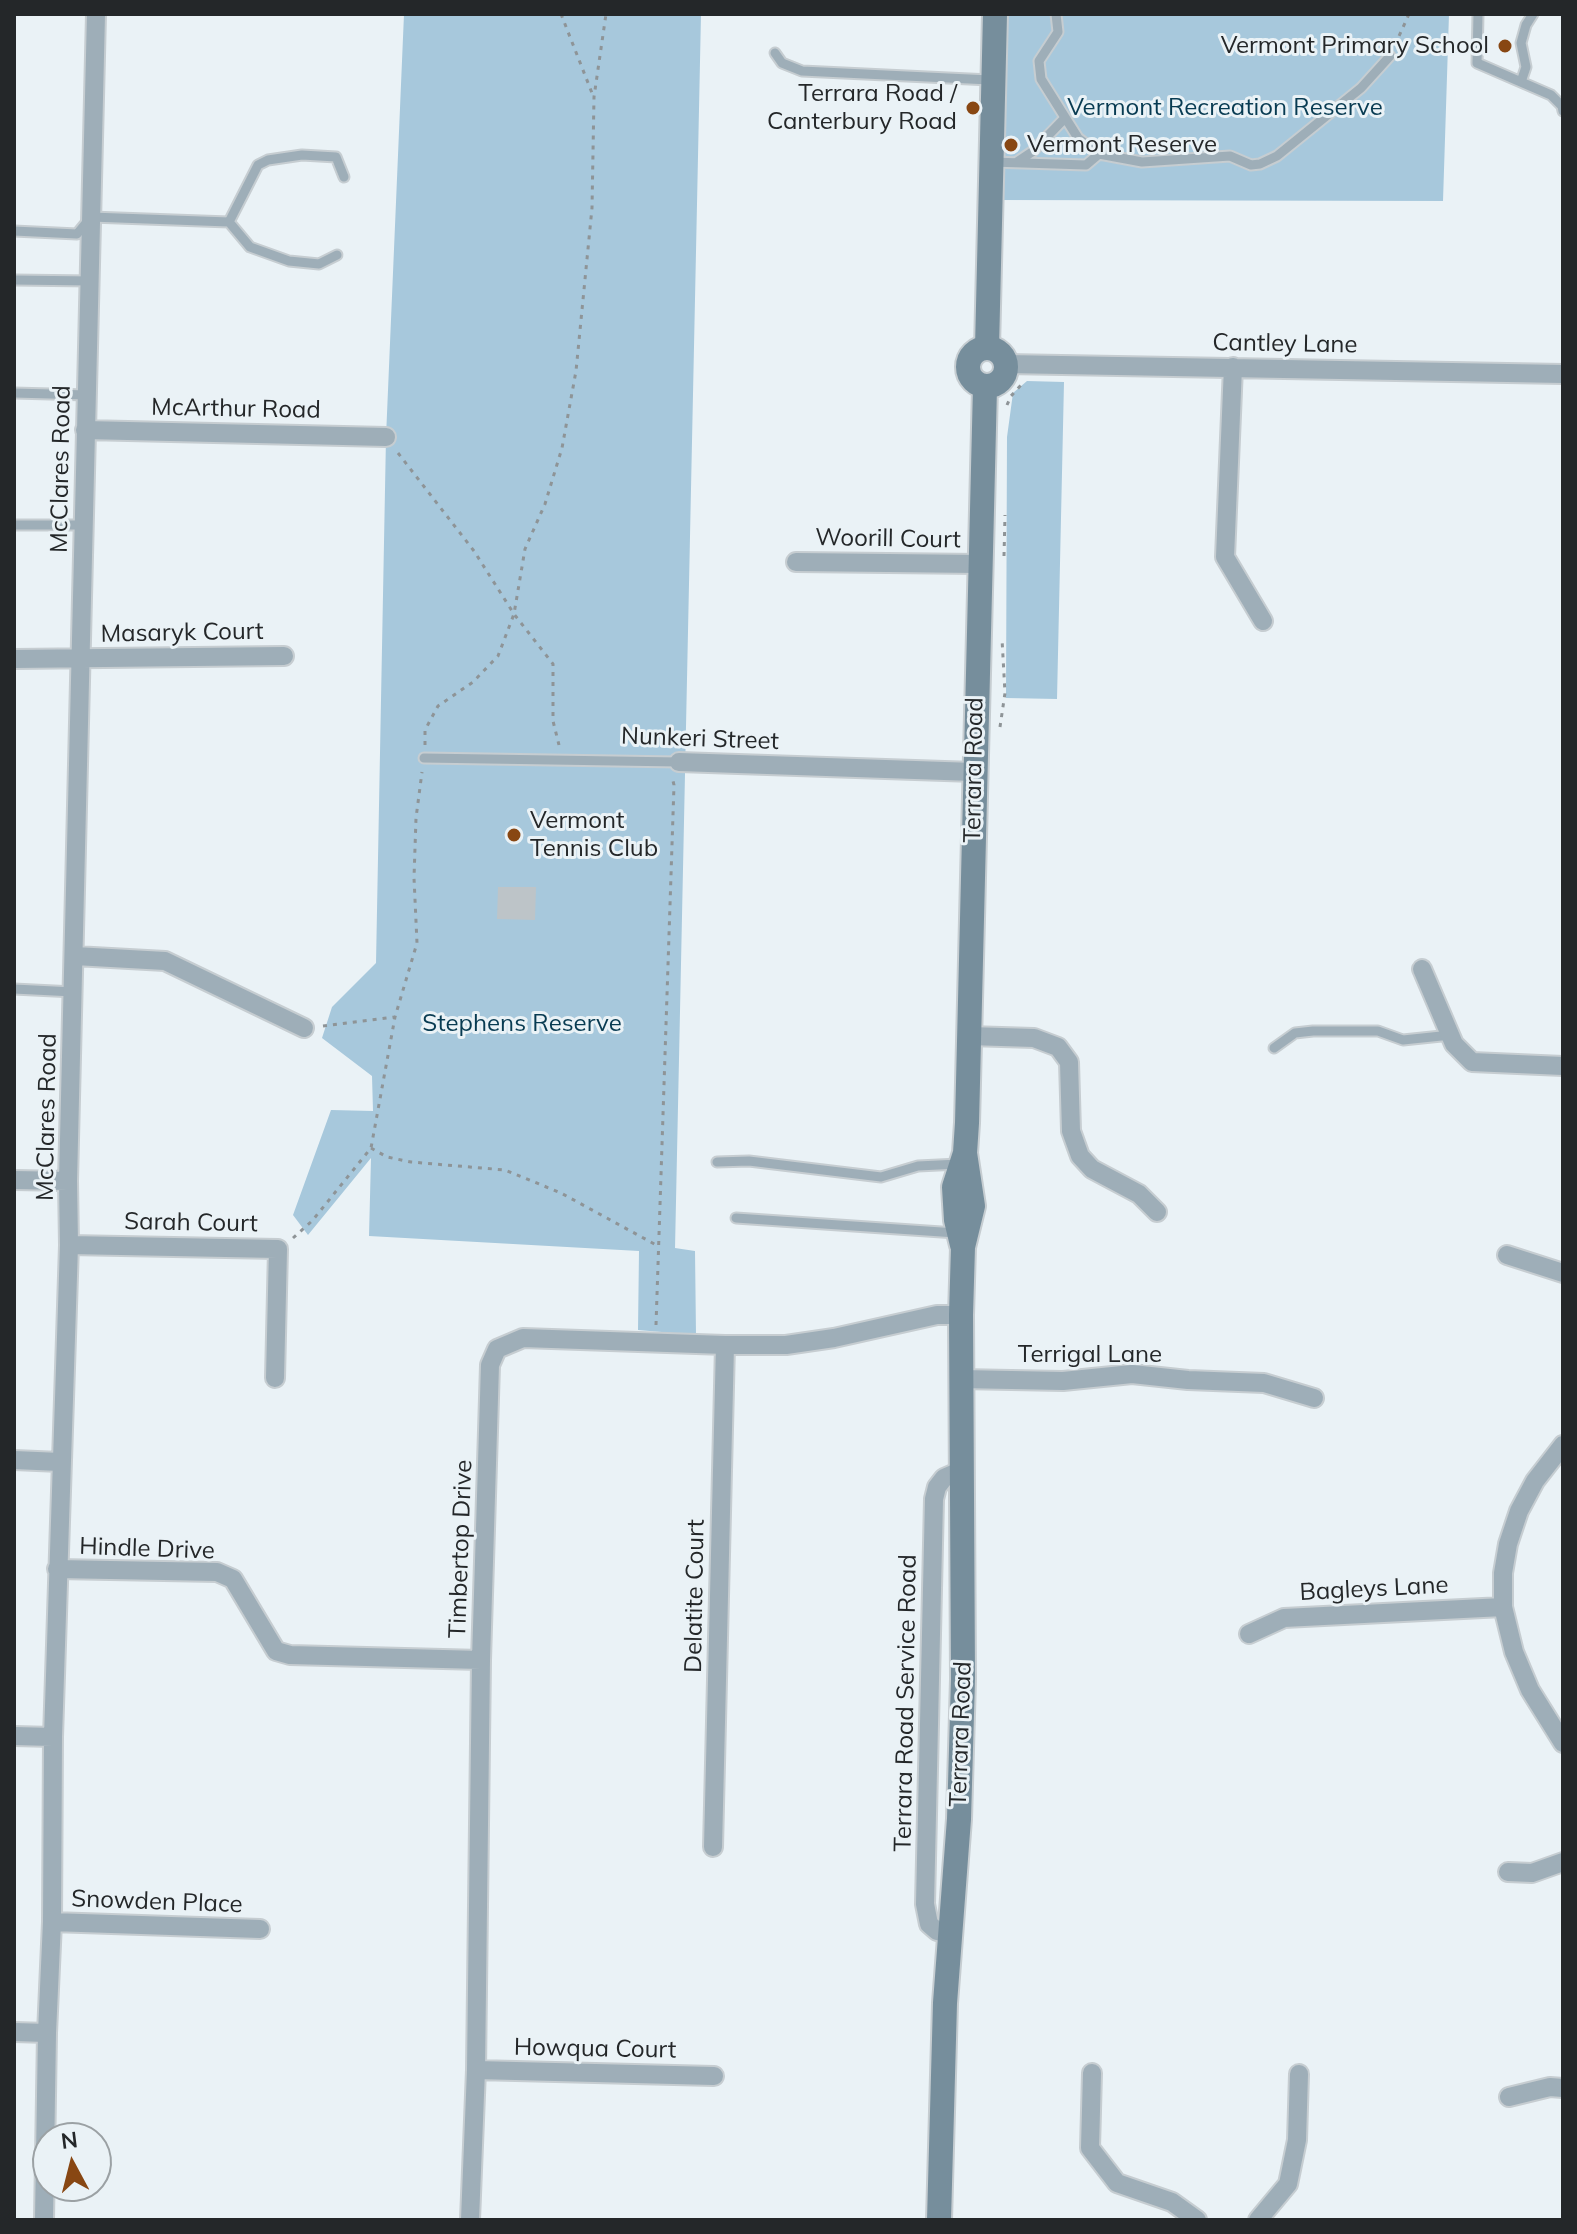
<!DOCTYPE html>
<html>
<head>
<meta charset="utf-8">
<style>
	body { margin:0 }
	#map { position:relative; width:1577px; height:2234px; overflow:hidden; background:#eaf2f6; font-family:Mulish,sans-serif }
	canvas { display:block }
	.frame { position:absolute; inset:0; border:16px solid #242729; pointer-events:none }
	.north { position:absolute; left:32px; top:2122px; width:80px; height:80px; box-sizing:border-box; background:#eaf2f6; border:2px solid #9ba1a4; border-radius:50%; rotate:353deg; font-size:22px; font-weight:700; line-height:32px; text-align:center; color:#242729 }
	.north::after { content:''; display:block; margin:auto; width:28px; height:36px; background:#884713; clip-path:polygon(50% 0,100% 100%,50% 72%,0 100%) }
</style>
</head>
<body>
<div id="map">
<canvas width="1577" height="2234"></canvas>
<div class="frame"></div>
<div class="north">N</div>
</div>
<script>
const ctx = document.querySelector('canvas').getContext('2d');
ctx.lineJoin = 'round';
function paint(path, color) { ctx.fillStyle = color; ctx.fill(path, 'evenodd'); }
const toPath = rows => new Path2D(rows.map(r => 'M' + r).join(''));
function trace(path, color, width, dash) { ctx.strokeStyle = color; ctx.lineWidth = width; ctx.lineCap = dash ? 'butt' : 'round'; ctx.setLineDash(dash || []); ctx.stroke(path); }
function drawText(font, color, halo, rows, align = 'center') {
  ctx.font = font + ' Mulish,sans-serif'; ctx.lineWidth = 6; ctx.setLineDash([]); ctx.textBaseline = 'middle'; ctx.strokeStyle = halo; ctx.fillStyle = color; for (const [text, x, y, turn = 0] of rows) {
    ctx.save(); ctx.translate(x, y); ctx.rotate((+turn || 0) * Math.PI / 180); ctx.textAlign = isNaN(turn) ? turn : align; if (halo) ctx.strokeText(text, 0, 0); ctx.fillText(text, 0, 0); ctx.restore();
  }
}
paint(toPath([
	[404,14,701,14,675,1248,695,1251,696,1335,638,1330,639,1251,369,1236,371,1158,308,1235,293,1215,331,1110,373,1111,372,1076,322,1038,332,1007,376,963,386,437],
	[1006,14,1449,14,1443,201,1000,200],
	[1027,381,1064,382,1057,699,1006,698,1007,437,1013,393]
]), '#a7c8dc');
paint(toPath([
	[498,887,536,887,535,920,497,919]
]), '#bdc4c8');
const lane = toPath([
	[1056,14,1058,32,1039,61,1041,79,1078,138,1099,154,1142,162,1230,156,1251,165,1260,164,1277,156,1361,88,1390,56],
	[1478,14,1477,63,1551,95,1562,106,1563,111],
	[775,53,782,63,802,71,990,80],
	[1521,82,1526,67,1521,43,1526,25,1533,14],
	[992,162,1086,165,1099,154],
	[1017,162,1032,152,1065,118],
	[14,231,77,234,91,217,229,222],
	[337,255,319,264,289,261,250,247,229,222,258,165,268,160,302,155,336,157,344,177],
	[14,280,91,281],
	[14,393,87,395],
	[14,525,84,525],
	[424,758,679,762],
	[14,989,74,992],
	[1274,1048,1295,1033,1313,1031,1378,1031,1403,1040,1451,1035],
	[717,1162,749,1161,881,1177,918,1166,959,1164],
	[736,1218,956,1233]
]);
const street = toPath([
	[1006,364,1563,374],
	[1233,367,1225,557,1263,621],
	[85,430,386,437],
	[796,562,979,564],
	[14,659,284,656],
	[679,762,974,772],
	[75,956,165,961,304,1028],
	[1422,969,1454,1044,1472,1062,1563,1066],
	[969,1036,1034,1038,1058,1047,1069,1062,1071,1131,1080,1156,1092,1169,1139,1194,1157,1212],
	[14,1180,68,1181],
	[69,1245,278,1249,275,1378],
	[1507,1255,1563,1273],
	[960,1379,1063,1381,1132,1374,1188,1380,1264,1383,1314,1398],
	[1563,1445,1535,1481,1519,1511,1508,1544,1503,1573,1503,1607,1514,1652,1530,1690,1563,1743],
	[14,1460,60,1462],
	[57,1569,217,1572,233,1579,276,1651,290,1655,481,1660],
	[1249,1634,1284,1618,1503,1607],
	[14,1736,53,1737],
	[713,1847,725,1345],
	[1508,1872,1532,1873,1563,1862],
	[52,1922,260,1929],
	[951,1934,937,1931,929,1924,925,1904,934,1499,937,1487,944,1478,960,1471],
	[14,2032,47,2033],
	[476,2070,714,2076],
	[1092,2073,1090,2148,1117,2183,1172,2202,1197,2220],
	[1509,2097,1550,2087,1563,2088],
	[44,2220,47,2033,52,1922,53,1737,69,1245,68,1181,96,14],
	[470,2220,476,2070,481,1660,490,1365,497,1349,523,1338,725,1345,786,1345,834,1338,937,1315,961,1315],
	[1258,2220,1288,2184,1297,2140,1299,2074]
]);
const secondary = toPath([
	'968 367a19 19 0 1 1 38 0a19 19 0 1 1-38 0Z',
	[987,348,995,14],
	[962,1245,956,1220,954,1187,965,1153,967,1123,985,387],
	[939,2220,945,2003,959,1819,963,1679,961,1315,963,1247,973,1206,965,1153]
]);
trace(lane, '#c6cdd1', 13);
trace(street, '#c6cdd1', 22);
trace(secondary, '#c6cdd1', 28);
trace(toPath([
	[561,14,592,93],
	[1395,45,1409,14],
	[1007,405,1011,396,1022,384],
	[398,453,474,551,514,614,553,664,553,721,559,745],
	[1004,556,1005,515],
	[1000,727,1005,693,1002,639],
	[425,745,425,730,438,706,473,682,498,656,514,614,525,549,545,504,562,448,576,371,592,208,594,97,606,14],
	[323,1026,395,1017],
	[371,1148,387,1157,411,1162,505,1170,561,1193,658,1246],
	[293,1238,312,1221,371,1148,395,1017,417,943,414,878,416,818,422,772],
	[656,1325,674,785,672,777]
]), '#8e9497', 3, [4, 6]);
trace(lane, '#9eaeb8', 9);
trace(street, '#9eaeb8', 18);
trace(secondary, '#768e9c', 24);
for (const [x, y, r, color] of [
	[1505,46,8,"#884713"],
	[973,108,8,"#884713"],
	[1011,145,8,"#884713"],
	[514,835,8,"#884713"]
]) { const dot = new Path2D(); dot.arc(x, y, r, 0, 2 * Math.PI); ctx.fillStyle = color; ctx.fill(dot); trace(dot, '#eaf2f6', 3); }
drawText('24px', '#242729', '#eaf2f6', [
	["Vermont Primary School",1489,46],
	["Terrara Road /",957,94],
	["Canterbury Road",957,122],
	["Vermont Reserve",1027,145,"left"],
	["Vermont",530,821,"left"],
	["Tennis Club",530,849,"left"]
], 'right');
drawText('24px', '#083b52', '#eaf2f6', [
	["Vermont Recreation Reserve",1225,108],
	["Stephens Reserve",522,1024]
]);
drawText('24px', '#242729', '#eaf2f6', [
	["Cantley Lane",1285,344,1],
	["McArthur Road",236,409,1],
	["McClares Road",61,469,-89],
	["Woorill Court",888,539,1],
	["Masaryk Court",182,633,-1],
	["Nunkeri Street",700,739,2],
	["Terrara Road",974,770,-89],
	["McClares Road",47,1117,-89],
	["Sarah Court",191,1223,1],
	["Terrigal Lane",1090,1355],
	["Hindle Drive",147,1549,2],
	["Timbertop Drive",461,1549,-88],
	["Bagleys Lane",1374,1589,-3],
	["Delatite Court",695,1596,-89],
	["Terrara Road Service Road",906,1703,-89],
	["Terrara Road",961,1734,-88],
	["Snowden Place",157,1902,2],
	["Howqua Court",595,2049,1]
]);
</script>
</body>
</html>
